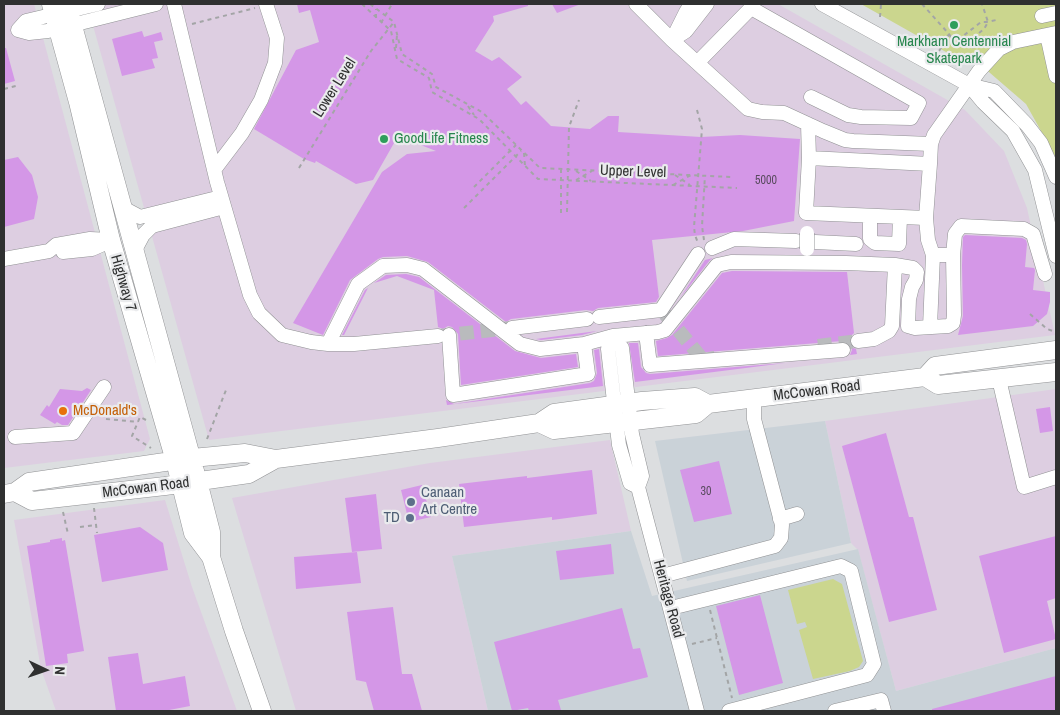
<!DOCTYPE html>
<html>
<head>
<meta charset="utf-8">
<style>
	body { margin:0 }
	#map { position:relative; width:1060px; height:715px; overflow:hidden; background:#dcdee0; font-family:"Archivo Narrow",sans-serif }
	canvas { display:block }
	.frame { position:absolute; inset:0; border:5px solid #2f3030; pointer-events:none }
	.north { position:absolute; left:20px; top:645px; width:50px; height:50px; -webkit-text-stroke:4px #eaebed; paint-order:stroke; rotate:93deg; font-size:14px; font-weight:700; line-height:20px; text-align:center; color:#2f3030 }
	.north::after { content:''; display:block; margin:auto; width:18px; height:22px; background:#2f3030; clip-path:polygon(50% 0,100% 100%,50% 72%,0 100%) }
</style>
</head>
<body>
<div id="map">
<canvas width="1060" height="715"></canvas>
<div class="frame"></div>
<div class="north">N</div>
</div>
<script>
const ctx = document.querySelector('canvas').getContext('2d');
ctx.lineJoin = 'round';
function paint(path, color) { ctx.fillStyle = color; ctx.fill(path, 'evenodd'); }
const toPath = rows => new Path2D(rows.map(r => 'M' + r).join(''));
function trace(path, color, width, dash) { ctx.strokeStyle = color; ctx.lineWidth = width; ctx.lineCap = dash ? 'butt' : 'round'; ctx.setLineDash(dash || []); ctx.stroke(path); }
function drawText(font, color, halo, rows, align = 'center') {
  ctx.font = font + ' "Archivo Narrow",sans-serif'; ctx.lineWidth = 4.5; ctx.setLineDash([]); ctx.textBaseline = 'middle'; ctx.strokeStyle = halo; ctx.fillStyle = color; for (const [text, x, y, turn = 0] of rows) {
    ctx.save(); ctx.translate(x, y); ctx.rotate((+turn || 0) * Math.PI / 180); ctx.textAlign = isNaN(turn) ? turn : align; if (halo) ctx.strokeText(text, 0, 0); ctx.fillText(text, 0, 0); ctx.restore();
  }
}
paint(toPath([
	[4,4,34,4,150,439,144,451,4,468],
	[87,4,778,4,965,110,1004,151,1027,208,1055,335,209,440],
	[1056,389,1056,648,896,691,858,550,851,543,825,421],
	[610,440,631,531,452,556,488,711,296,711,232,498,430,463],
	[165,500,192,587,237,711,56,711,41,669,14,520]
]), '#ddcee1');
paint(toPath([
	[825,421,851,543,687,581,655,441],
	[631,531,652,596,858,549,896,691,1056,648,1056,711,488,711,452,556]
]), '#cad2d8');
paint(toPath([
	[861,4,1056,4,1056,158,1026,104,975,60,969,65],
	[833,579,842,584,863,661,859,667,850,671,813,679,799,630,807,627,805,622,797,624,788,590]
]), '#cbd68e');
paint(toPath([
	[297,4,528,4,528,6,493,16,494,21,475,51,492,61,499,57,522,77,507,89,521,105,526,101,551,126,590,129,608,116,619,116,618,132,701,137,740,135,800,139,794,221,743,231,652,240,659,297,656,302,598,308,593,311,586,310,511,319,506,322,428,262,407,256,383,257,378,259,350,280,323,335,293,323,382,172,407,154,436,151,398,136,373,180,356,184,316,161,315,163,304,159,254,129,296,50,319,42,310,10,299,13],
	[552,4,581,4,557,13],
	[142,31,144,37,161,32,163,40,154,42,158,58,152,59,155,68,122,76,112,39],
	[4,48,6,48,15,81,4,84],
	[18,157,32,175,38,197,34,219,4,227,4,160],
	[965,235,1022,238,1026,240,1027,244,1025,267,1034,268,1035,270,1033,290,1050,292,1050,302,1047,314,1033,326,958,335,963,316,962,265,963,237],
	[713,258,710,260,680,298,705,260],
	[732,271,847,272,854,333,850,337,849,343,851,347,856,349,857,354,850,355,852,350,850,345,847,342,842,341,658,356,656,341,667,338,672,335,722,273],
	[406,274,419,277,515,351,541,358,576,354,578,367,461,385,458,334,452,327,448,326,443,329,438,327,434,290,397,276,374,283,386,275],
	[368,288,344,335,342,335,365,290],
	[597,331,582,335,541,340,536,339],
	[629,343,638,343,641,367,646,373,650,374,785,363,635,382],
	[599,349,603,386,447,405,446,400,454,404,590,383,594,381,597,373,594,350],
	[87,388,91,390,68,425,62,425,57,422,55,424,40,415,47,405,49,407,60,389,82,391],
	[1050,407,1053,431,1040,433,1036,409],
	[886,433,909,517,913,517,937,610,889,622,842,446],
	[719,461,732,514,694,522,680,470],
	[592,470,597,514,552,520,552,517,464,527,459,484,527,476,527,478],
	[422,485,431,517,409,522,401,490],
	[376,494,382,549,352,552,345,498],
	[140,527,163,543,168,570,102,582,94,535],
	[1056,536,1056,598,1047,601,1056,639,1004,653,979,556],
	[62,538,62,541,65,540,84,651,67,654,68,663,46,666,27,546,50,542,50,540],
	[611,544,614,574,560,580,556,551],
	[357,552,361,583,296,589,294,557],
	[760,595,783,683,739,695,716,606],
	[393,607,402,674,412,674,422,711,374,711,366,682,356,680,347,612],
	[622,608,633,649,640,648,648,677,558,700,561,710,555,711,529,711,528,708,512,711,494,642],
	[138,653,143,684,185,676,190,706,164,711,116,711,108,657],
	[1056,676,1056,711,932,711,932,709]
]), '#d497e7');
trace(toPath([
	[665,314,703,360,715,358],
	[439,336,510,328],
	[818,346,858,341]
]), '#b9bbbd', 14, [14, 7]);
const minor = toPath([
	[98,4,26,21,18,30,29,33,48,31,156,4],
	[174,4,217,182,250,295,259,313,282,335,311,342,328,344,354,344,438,336],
	[636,4,672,40,748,109,762,112,784,113,823,131,845,140,853,141,931,144,934,135,979,71,999,49,1013,42,1056,33],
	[822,4,969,85,994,91,1027,125,1041,143,1056,177],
	[1042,16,1056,13],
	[1047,35,1056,76],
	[672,40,686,31,707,4],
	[672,40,686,12,691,4],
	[698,62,751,8,919,103,911,118,861,117,848,115,811,97],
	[969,85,983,102,1013,131,1035,170,1056,256],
	[808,124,809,158],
	[930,164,926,218,806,213,809,158,930,164,931,144],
	[214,170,242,133,261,100,275,63,277,38,266,4],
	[123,208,140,217,221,197],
	[870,216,870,239,875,243,899,244,900,217],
	[926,218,928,240,933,255,953,255,955,234,961,226,1024,229,1033,234,1045,274],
	[815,242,856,244],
	[712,248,734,239,796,241],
	[135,250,143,235,152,226,224,207],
	[63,252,92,249,108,242],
	[4,259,49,251,56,245,90,239,111,240],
	[661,310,698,254],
	[599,317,661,310],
	[930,327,933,255],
	[512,328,587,319],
	[646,333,650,365,843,350],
	[449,335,453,395,588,374,584,344],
	[613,336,622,348,632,434,642,476,638,487,697,711],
	[613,336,608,349,619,445,630,483,638,487],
	[858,341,874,339,889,331,892,326,895,265],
	[328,344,358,284,383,266,407,265,423,269,520,344,540,349,584,344,613,336,658,332,665,330,717,265,731,262,846,263,895,265,913,268,917,272,916,280,912,287,909,299,908,326,915,328,948,326,953,323,954,315,953,255],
	[999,379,1024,487,1056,477],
	[15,437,73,433,104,387],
	[780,519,797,514],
	[662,576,775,546,781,538,782,525,754,419,754,399],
	[671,608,841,566,851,571,874,664,867,675,729,711],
	[835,711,881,700,884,711]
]);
const major = toPath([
	[51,4,78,102,111,240,175,461,193,533,211,557],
	[67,4,201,493,211,532,211,557,234,631,262,711],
	[925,377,938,385,1056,372],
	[539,423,554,430,696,414,708,404,925,377,935,366,1056,350],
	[15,492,32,501,165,486,249,474,276,459],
	[4,494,15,492,29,482,192,458,245,453,276,459,438,438,539,423,554,413,642,401,695,397,708,404]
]);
trace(minor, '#919294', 15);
trace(major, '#919294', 19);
trace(toPath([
	[362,4,391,31,397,59,429,78,432,92,479,119,538,179,737,188],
	[370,4,394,22,402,54,432,74,436,87,482,112,540,168,731,177],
	[922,4,949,34,939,51],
	[880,17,881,4],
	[376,18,376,9],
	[381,23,392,4],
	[192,24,255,8],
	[949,34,955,43,958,40,963,46,966,43],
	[958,40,981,22,988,22,996,20],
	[396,48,397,35],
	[980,53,967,43,984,29,988,22,982,4],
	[4,89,16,86],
	[468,106,474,115],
	[697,110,702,129,694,227,695,235,698,243],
	[524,153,525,166],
	[299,168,371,51,394,22],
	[576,171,591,181],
	[675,175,690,185],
	[576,180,592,171],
	[673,185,691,175],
	[474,187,516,145],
	[464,208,521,151],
	[567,212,569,127,579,100],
	[561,213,561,169],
	[704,240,702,226,705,175],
	[1030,314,1047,329,1056,332],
	[106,419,138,422],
	[146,420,140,417,132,436,151,448],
	[207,439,226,390],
	[94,508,97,533],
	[63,512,68,534],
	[80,527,96,525],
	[710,610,732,698],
	[692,644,717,638]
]), '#a3a5a6', 2, [4, 4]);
trace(minor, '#fff', 14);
trace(major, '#fff', 18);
const minorBridge = toPath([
	[807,233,807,249]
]);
trace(minorBridge, '#919294', 15, []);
trace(minorBridge, '#fff', 14);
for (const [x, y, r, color] of [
	[954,25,5,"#2e9e5b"],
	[384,139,5,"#2e9e5b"],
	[63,411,5,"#e8710a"],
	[411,502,5,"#5c6f8a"],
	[410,518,5,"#5c6f8a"]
]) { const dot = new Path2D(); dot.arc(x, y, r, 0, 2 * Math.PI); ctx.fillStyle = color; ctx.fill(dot); trace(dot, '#eaebed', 2); }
drawText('12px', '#584a5e', null, [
	["5000",766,181],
	["30",706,492]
]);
drawText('15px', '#27864d', '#eaebed', [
	["Markham Centennial",954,42],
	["Skatepark",954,59],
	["GoodLife Fitness",394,139,"left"]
]);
drawText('15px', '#2f3030', '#eaebed', [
	["Lower Level",335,88,-58],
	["Upper Level",633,172,2],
	["Highway 7",123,283,74],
	["McCowan Road",817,391,-7],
	["McCowan Road",146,488,-7],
	["Heritage Road",668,599,75]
]);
drawText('15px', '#c56008', '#eaebed', [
	["McDonald's",73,411]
], 'left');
drawText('15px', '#4e5e75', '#eaebed', [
	["Canaan",421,493],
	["Art Centre",421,510],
	["TD",400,518,"right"]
], 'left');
</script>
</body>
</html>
